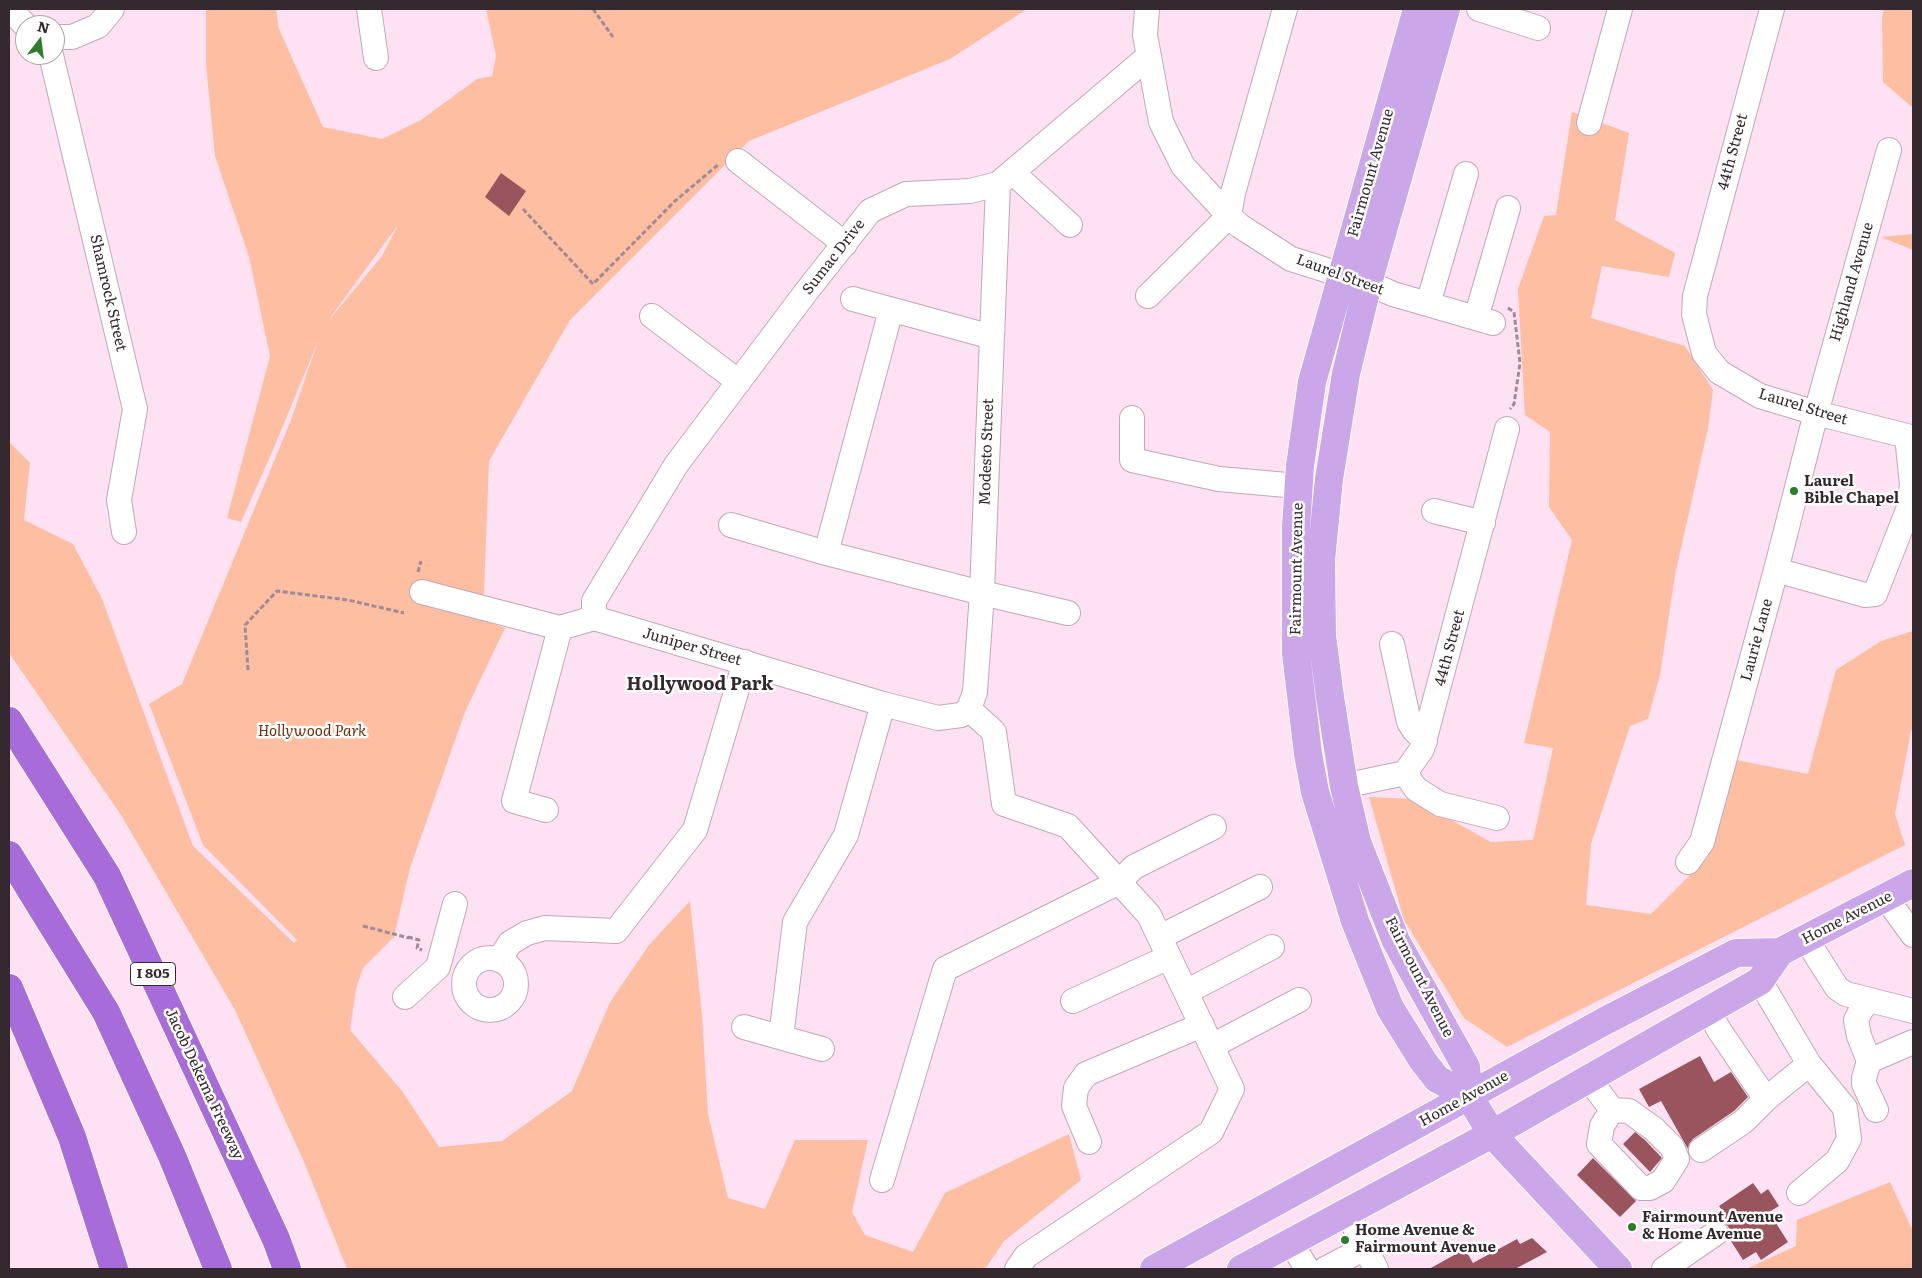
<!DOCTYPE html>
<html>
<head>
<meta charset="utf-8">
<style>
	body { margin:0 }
	#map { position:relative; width:1922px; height:1278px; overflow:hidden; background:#fee2f3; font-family:Literata,serif }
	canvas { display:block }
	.frame { position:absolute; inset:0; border:10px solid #33292f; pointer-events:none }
	.north { position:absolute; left:15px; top:15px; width:50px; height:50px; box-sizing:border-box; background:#fff; border:1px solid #ada9ac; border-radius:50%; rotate:15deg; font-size:14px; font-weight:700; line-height:20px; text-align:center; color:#33292f }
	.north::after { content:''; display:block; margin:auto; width:18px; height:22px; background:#2d7e29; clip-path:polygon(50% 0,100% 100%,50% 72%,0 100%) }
</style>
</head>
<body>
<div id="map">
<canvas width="1922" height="1278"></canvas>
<div class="frame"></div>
<div class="north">N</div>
</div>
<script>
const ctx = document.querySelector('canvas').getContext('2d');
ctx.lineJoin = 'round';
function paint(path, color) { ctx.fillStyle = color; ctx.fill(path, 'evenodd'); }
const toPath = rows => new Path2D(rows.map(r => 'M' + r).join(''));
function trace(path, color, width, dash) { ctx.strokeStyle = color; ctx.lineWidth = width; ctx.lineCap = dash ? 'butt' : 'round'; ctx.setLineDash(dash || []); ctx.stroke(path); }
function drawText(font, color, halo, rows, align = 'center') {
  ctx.font = font + ' Literata,serif'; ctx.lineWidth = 5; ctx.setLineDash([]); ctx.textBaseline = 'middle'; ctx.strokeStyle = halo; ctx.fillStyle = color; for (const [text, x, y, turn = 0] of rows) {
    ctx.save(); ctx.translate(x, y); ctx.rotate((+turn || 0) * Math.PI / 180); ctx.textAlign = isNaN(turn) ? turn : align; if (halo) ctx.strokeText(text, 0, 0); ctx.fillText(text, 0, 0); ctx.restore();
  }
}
paint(toPath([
	[206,9,276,9,279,29,323,127,382,139,421,120,477,79,492,76,496,56,486,9,1027,9,950,59,749,141,570,320,489,461,483,620,505,628,465,712,410,868,394,937,363,968,356,989,350,1030,402,1091,439,1147,502,1141,572,1091,610,1002,649,945,690,901,702,1014,708,1114,728,1198,765,1209,795,1140,868,1140,852,1212,865,1235,913,1252,945,1193,1069,1134,1081,1180,1004,1241,985,1269,347,1269,304,1162,235,1010,121,815,9,653,9,442,30,463,24,520,73,544,102,599,193,846,294,943,297,940,203,845,149,704,182,684,291,420,318,341,273,450,241,522,227,518,270,356,249,257,215,156,206,65],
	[398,225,382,256,330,319,330,318],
	[1884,9,1913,9,1913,108,1883,82,1882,17],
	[1572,112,1629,133,1615,220,1675,253,1669,277,1602,266,1591,318,1685,346,1713,390,1708,428,1675,575,1660,675,1648,719,1630,726,1591,844,1586,905,1651,914,1708,857,1736,760,1808,774,1836,670,1881,641,1913,631,1913,729,1911,731,1895,814,1905,845,1507,1047,1464,1018,1404,920,1369,797,1413,799,1491,842,1533,840,1553,748,1524,743,1572,540,1549,507,1550,432,1525,415,1518,289,1544,216,1556,215],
	[1913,234,1913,250,1881,237],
	[1890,1182,1913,1231,1913,1269,1746,1269,1796,1246,1797,1220]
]), '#febea2');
paint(toPath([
	[501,173,526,191,509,216,485,197],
	[1700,1056,1714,1082,1731,1072,1748,1097,1734,1111,1693,1139,1689,1144,1688,1149,1661,1101,1649,1107,1639,1089],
	[1635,1132,1645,1140,1662,1158,1650,1172,1623,1144],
	[1593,1158,1636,1201,1620,1217,1577,1175],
	[1753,1183,1761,1194,1768,1189,1779,1206,1769,1212,1788,1242,1761,1260,1756,1252,1743,1260,1729,1238,1730,1231,1728,1226,1722,1221,1717,1220,1713,1215,1721,1209,1719,1206],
	[1532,1238,1547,1252,1515,1269,1429,1269,1465,1249,1473,1263,1517,1239,1520,1244]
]), '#99545d');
const minor = toPath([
	[10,9,25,25],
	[369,9,376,58],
	[1147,9,1145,35,1161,122,1183,166,1229,216,1240,226,1291,259,1368,283,1393,294,1493,323],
	[1479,9,1538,28],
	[1772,9,1695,296,1694,314,1704,353,1719,372,1760,396,1816,413,1907,436,1913,439],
	[55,37,72,37,98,26,112,9],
	[51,55,135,409,119,500,124,532],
	[1589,123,1620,9],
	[738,161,845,244],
	[1012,172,1070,225],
	[1148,296,1229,216,1233,193,1285,9],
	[853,299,992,337],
	[1428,304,1466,174],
	[652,316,739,382],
	[1476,318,1508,208],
	[1132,418,1132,460,1219,479,1298,486],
	[1434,511,1483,523],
	[731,525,826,553,982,593,1068,613],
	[826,553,891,310],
	[1776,570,1865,595,1875,594,1908,510,1912,485,1907,436],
	[422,592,560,628,594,618,883,704,938,718,961,715,969,709,975,692,982,593,998,184],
	[594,618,594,601,676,465,806,292,870,211,906,194,970,191,998,184,1149,56],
	[1392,644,1409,722,1414,730,1425,741],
	[969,709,994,732,1004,804,1068,826,1149,915,1232,1089,1211,1132,1026,1256,1017,1269],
	[1405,773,1416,789,1440,804,1497,818],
	[1315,792,1405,773,1422,749,1507,429],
	[546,810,514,801,560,628],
	[1688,862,1702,842,1776,570,1816,413,1889,150],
	[1886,898,1913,935],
	[1160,937,1260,887],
	[1806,939,1837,988,1846,994,1913,1011],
	'464 984a26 26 0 1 1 52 0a26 26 0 1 1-52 0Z',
	[499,960,510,943,527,933,545,928,616,931,695,830,745,662],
	[1760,981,1809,1064,1845,1108,1849,1139,1837,1161,1799,1193],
	[1186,992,1272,947],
	[405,997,438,967,455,904],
	[1869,1000,1861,1010,1856,1020,1859,1036,1869,1061,1864,1078,1864,1084,1876,1110],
	[1073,1001,1169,957],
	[1708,1010,1719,1030,1766,1099],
	[744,1027,822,1049],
	[781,1037,795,922,846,835,883,704],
	[1212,1046,1299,1000],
	[1869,1061,1913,1042],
	[1589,1079,1612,1110,1602,1126,1599,1144,1641,1188,1650,1188,1663,1181,1677,1159,1672,1147,1654,1129,1629,1111,1612,1110],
	[1089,1142,1074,1106,1076,1088,1086,1074,1202,1025],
	[1701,1150,1743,1122,1766,1099,1809,1064],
	[882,1180,945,969,1119,882,1134,867,1214,827],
	[1347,1212,1376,1269],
	[1291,1242,1307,1269],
	[1325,1269,1365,1248],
	[1664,1269,1716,1233]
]);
const major = toPath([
	[1417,9,1312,382,1300,466,1296,527,1296,653,1308,754,1315,792,1355,921,1390,1008,1423,1061,1437,1079,1469,1096],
	[1446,9,1368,283,1346,374,1329,479,1321,560,1322,636,1330,697,1344,786,1357,842,1396,941,1466,1067,1469,1096,1492,1134,1618,1269],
	[1154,1269,1603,1022,1736,953,1780,952,1913,883],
	[1241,1269,1492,1134,1760,981,1780,952]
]);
const highway = toPath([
	[9,721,107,876,276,1239,287,1269],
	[9,855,106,1012,172,1156,218,1269],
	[9,988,72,1137,114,1269]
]);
trace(minor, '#c2a7b8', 26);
trace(major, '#fff', 30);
trace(highway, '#fff', 30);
trace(toPath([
	[593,9,613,37],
	[523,209,593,284,675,201,719,164],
	[1508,308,1514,312,1520,363,1514,404,1510,409],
	[418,572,421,561],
	[248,670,245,625,277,591,348,600,404,613],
	[363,926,409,938],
	[408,937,419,940,417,948,422,950]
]), '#9e8b96', 3, [5, 2.5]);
trace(minor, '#fff', 24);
trace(major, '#cba6e9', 28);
trace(highway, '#a86bda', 28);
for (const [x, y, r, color] of [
	[1794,491,5,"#2d7e29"],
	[1632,1227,5,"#2d7e29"],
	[1345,1240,5,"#2d7e29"]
]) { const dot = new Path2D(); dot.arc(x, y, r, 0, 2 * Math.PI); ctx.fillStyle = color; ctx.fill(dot); trace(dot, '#fff', 2); }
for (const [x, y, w] of [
	[153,974,45]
]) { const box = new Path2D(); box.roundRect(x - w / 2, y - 11.5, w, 23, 4); ctx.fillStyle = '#fff'; ctx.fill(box); trace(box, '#33292f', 1); }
drawText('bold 14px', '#33292f', null, [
	["I 805",153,974]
]);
drawText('15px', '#33292f', '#fff', [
	["44th Street",1733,152,-75],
	["Fairmount Avenue",1371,173,-74],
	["Sumac Drive",834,257,-52],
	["Laurel Street",1340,275,20],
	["Highland Avenue",1852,282,-74],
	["Shamrock Street",108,293,77],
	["Laurel Street",1803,407,17],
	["Modesto Street",987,452,-88],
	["Fairmount Avenue",1297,569,-89],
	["Laurie Lane",1757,640,-75],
	["Juniper Street",692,647,16],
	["44th Street",1450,648,-75],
	["Home Avenue",1847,918,-27],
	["Fairmount Avenue",1419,977,63],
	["Jacob Dekema Freeway",204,1084,65],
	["Home Avenue",1464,1099,-29]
]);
drawText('bold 15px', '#33292f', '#fff', [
	["Laurel",1804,482],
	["Bible Chapel",1804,499],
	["Fairmount Avenue",1642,1218],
	["& Home Avenue",1642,1235],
	["Home Avenue &",1355,1231],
	["Fairmount Avenue",1355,1248]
], 'left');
drawText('italic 15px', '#6d3010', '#fff', [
	["Hollywood Park",312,732]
]);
drawText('bold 18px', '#33292f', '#fff', [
	["Hollywood Park",700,685]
]);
</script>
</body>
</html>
